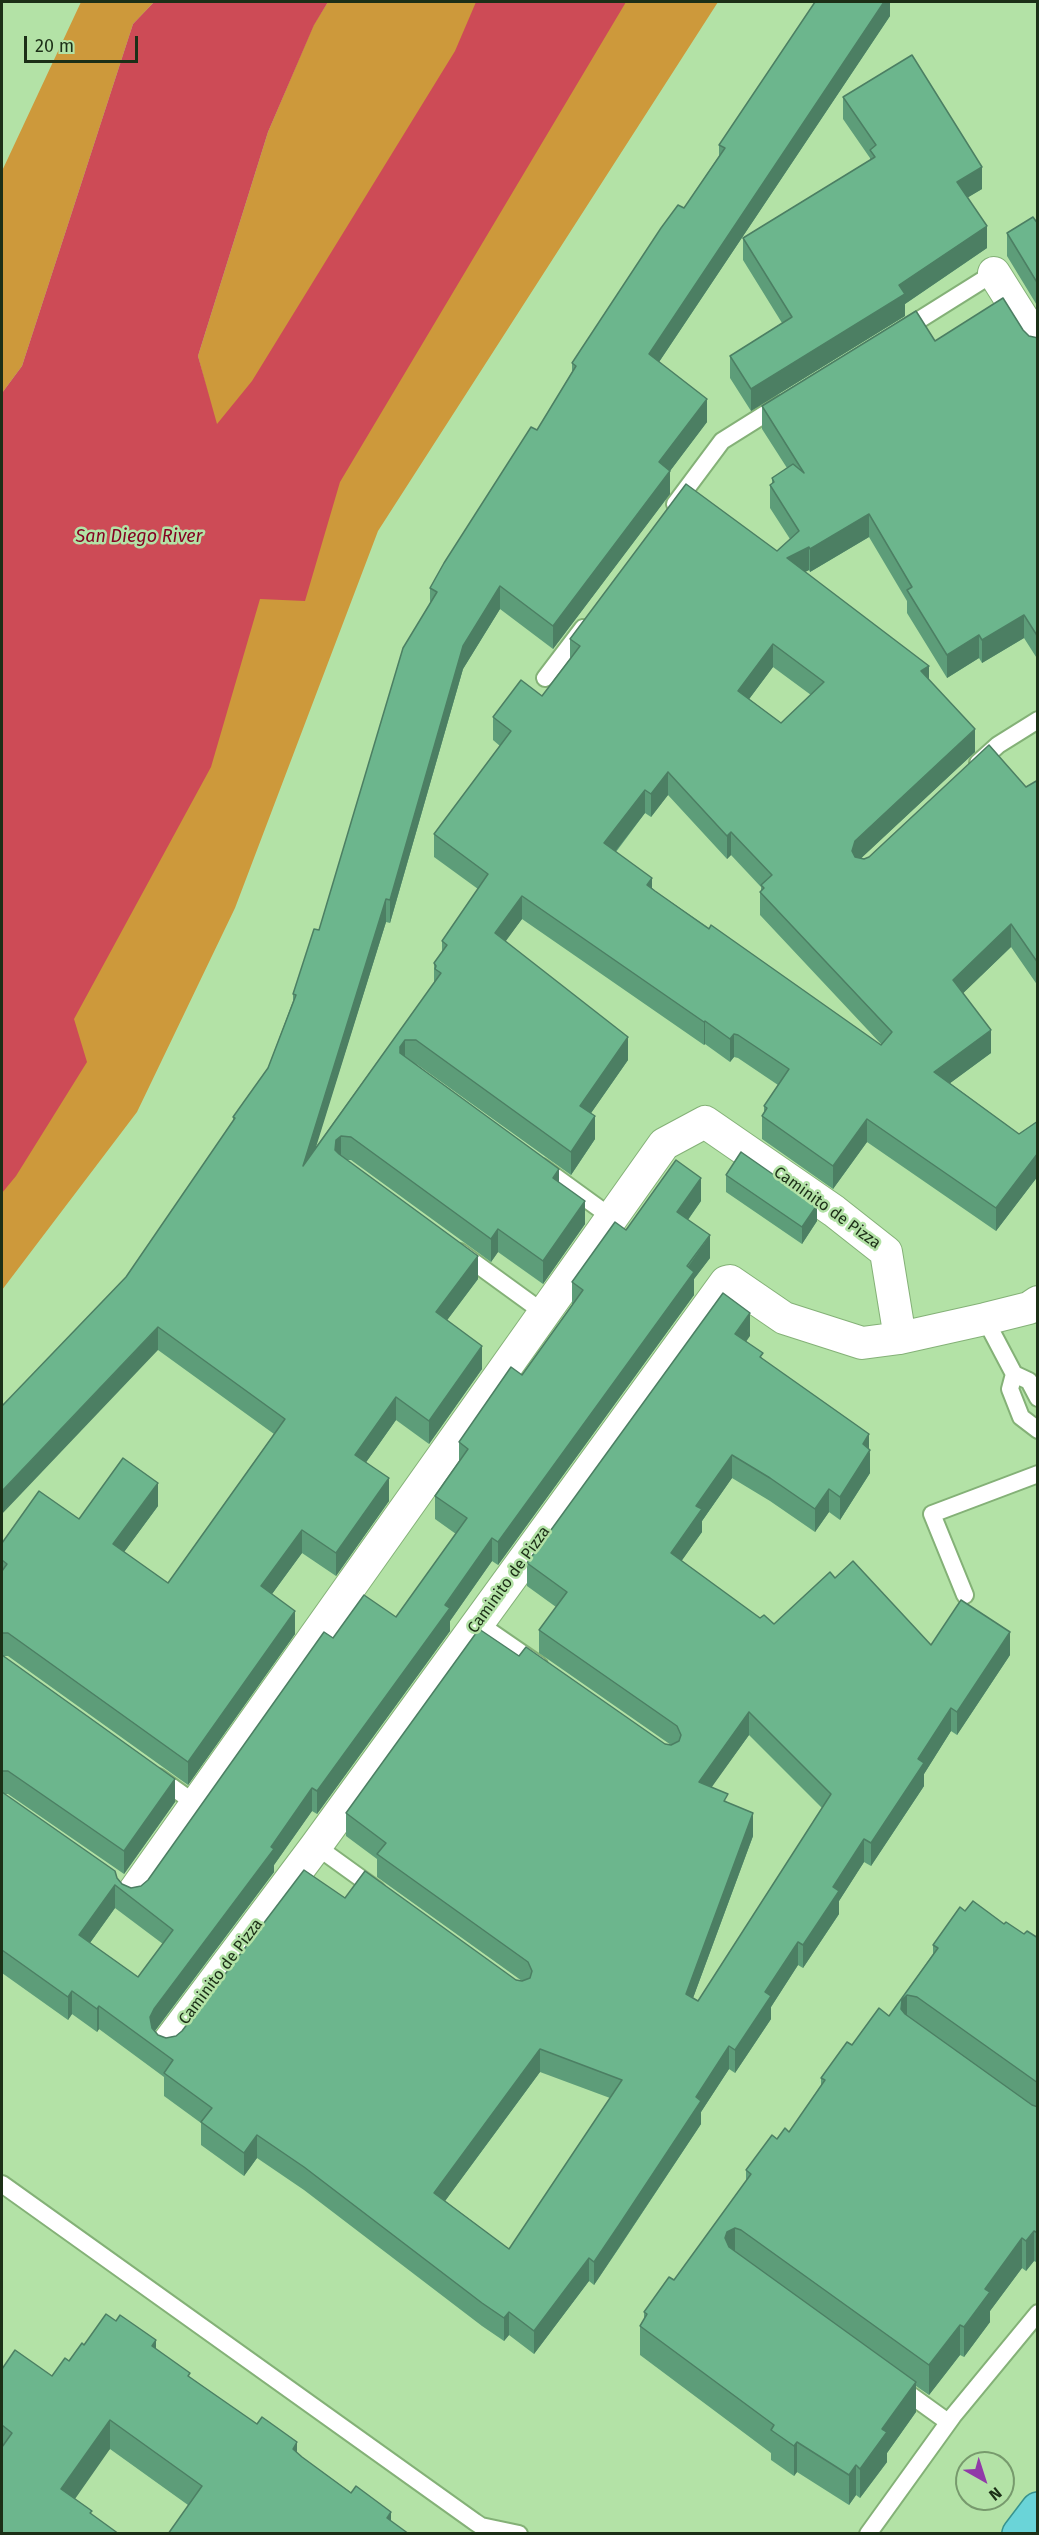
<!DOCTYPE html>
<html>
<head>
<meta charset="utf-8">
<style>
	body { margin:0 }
	#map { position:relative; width:1039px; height:2535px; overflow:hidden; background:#b3e2a6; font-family:"Fira Sans",sans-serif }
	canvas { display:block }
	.frame { position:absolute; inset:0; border:3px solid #1c2f17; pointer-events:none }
	.north { position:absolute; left:955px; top:2451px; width:60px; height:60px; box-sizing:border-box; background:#b3e2a6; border:2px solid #779a6d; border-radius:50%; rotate:141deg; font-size:16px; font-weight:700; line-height:24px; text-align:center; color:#1c2f17 }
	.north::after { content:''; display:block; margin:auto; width:21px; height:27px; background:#913ba8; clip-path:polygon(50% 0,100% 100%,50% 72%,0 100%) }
	.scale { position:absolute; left:24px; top:36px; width:114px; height:27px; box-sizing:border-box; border:3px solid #1c2f17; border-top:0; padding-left:8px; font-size:18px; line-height:21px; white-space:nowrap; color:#1c2f17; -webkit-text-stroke:4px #b3e2a6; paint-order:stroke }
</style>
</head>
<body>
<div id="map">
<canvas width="1039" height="2535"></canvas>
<div class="frame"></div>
<div class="north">N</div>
<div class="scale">20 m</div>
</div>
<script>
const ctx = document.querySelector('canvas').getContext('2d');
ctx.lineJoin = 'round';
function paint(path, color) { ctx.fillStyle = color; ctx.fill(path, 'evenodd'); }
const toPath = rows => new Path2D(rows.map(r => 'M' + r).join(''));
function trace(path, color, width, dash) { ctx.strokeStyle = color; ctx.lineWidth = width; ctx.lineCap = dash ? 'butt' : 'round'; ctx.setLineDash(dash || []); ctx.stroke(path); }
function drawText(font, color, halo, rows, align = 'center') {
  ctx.font = font + ' "Fira Sans",sans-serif'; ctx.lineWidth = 5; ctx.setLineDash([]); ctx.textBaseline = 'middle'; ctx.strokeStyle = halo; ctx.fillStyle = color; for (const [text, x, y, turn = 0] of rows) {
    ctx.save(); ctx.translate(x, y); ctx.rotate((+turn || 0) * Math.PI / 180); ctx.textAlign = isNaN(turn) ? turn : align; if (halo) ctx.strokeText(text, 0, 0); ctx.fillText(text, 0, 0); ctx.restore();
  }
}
paint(toPath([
	[81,2,154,2,133,24,22,366,2,393,2,171],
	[328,2,718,2,378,531,235,908,137,1112,2,1290,2,1079,216,425,198,356,268,132,314,24]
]), '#cd993b');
paint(toPath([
	[154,2,328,2,314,25,268,132,198,356,217,424,252,381,455,51,476,2,626,2,340,482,305,601,260,599,211,767,74,1019,87,1062,16,1176,2,1193,2,393,22,366,133,24]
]), '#cd4b56');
const service = toPath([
	[903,330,994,273],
	[675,504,722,441,781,404],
	[545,678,583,628],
	[978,763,998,745,1038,720],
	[542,1167,611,1217],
	[460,1252,544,1313],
	[985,1319,1014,1374,1029,1381,1038,1398],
	[1014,1374,1010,1389,1021,1417,1038,1430],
	[965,1595,932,1514,1038,1474],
	[478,1623,539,1665],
	[158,1777,196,1804],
	[316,1846,377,1890],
	[2,2184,475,2522,481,2526,519,2534],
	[898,2386,948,2422],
	[868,2534,953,2416,1038,2313]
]);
const minor = toPath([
	[994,273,1038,343],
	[133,1893,664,1144,705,1122,834,1211,886,1252,900,1338],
	[168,2043,316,1846,726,1282,730,1281,784,1318,862,1343,900,1338,985,1319,1029,1308,1038,1302]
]);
const trunk = toPath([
	[1019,2534,1038,2509]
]);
trace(service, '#84b177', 20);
trace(minor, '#84b177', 34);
trace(trunk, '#37938e', 36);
trace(service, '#fff', 16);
trace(minor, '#fff', 32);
trace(trunk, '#6ad4d8', 33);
paint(toPath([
	[890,2,890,16,659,362,707,422,670,471,670,494,553,649,500,609,463,669,390,923,386,922,315,1148,434,983,434,963,442,952,442,941,478,889,434,857,434,834,500,746,493,740,493,717,542,696,570,659,570,639,777,551,790,539,770,508,770,485,772,484,772,478,787,468,762,429,762,406,935,341,1023,330,1029,336,1038,338,1038,660,1024,638,982,663,979,658,947,678,907,613,907,601,869,537,810,572,809,570,805,572,929,680,975,752,861,858,864,859,1026,787,1038,780,1038,986,1011,947,963,993,991,1053,950,1083,1019,1134,1038,1121,1038,1176,996,1231,867,1142,833,1189,762,1139,762,1116,764,1114,764,1106,778,1085,738,1058,734,1057,730,1062,705,1044,704,1045,522,919,505,941,628,1060,591,1113,595,1139,571,1175,415,1063,559,1182,585,1224,543,1284,498,1252,491,1262,351,1160,346,1160,478,1279,447,1320,482,1369,429,1444,396,1420,372,1454,366,1462,389,1501,336,1576,302,1553,272,1594,295,1634,188,1785,8,1656,3,1656,175,1802,124,1874,8,1794,4,1794,117,1878,122,1884,131,1888,141,1886,148,1880,333,1638,396,1617,456,1534,435,1519,435,1496,459,1463,459,1442,522,1375,572,1305,572,1282,626,1230,701,1201,688,1220,710,1258,694,1279,694,1295,498,1565,492,1561,450,1621,450,1631,317,1814,312,1811,274,1865,274,1872,155,2031,158,2035,166,2038,176,2036,345,1898,516,1980,522,1981,377,1877,377,1859,346,1836,346,1813,519,1656,665,1744,671,1745,539,1653,539,1630,556,1607,527,1586,527,1563,750,1336,746,1341,763,1359,869,1449,870,1473,840,1520,829,1512,815,1532,770,1501,732,1478,702,1521,702,1532,681,1561,760,1618,774,1624,835,1578,931,1645,1010,1655,957,1735,951,1731,924,1774,924,1786,871,1866,864,1862,839,1901,839,1914,803,1968,798,1965,771,2007,771,2019,735,2073,729,2069,701,2112,701,2124,619,2248,594,2285,589,2281,534,2354,509,2335,504,2341,482,2326,304,2190,257,2158,244,2176,201,2145,201,2123,164,2096,164,2077,99,2029,97,2032,72,2014,68,2020,2,1973,2,1543,79,1519,158,1506,124,1552,168,1583,274,1434,158,1350,126,1277,233,1121,233,1117,268,1068,293,1001,293,994,319,930,430,603,430,588,537,430,572,372,572,363,684,208,719,156,719,145],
	[773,667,811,695,781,723,749,699],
	[668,795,727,859,731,855,761,887,761,891,760,892,760,915,881,1044,881,1045,655,891,616,852,645,813,651,817],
	[749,1735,822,1808,698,2001,693,1998,753,1836,728,1803,711,1787],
	[115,1908,163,1944,138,1977,90,1943],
	[540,2072,610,2098,509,2249,445,2201],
	[843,97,982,189,968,197,987,248,905,304,905,316,751,411,730,378,730,356,782,323,743,260,743,238,870,160,870,158,843,119],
	[1038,224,1038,307,1007,256,1007,233],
	[726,1175,817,1221,802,1244,726,1192],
	[965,1911,1004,1924,1024,1934,1038,1938,1038,2263,1034,2261,1026,2271,1022,2268,990,2311,990,2322,964,2357,960,2355,929,2395,916,2386,916,2412,887,2453,887,2462,860,2498,856,2495,849,2505,797,2472,794,2476,771,2460,771,2453,640,2355,640,2326,644,2320,644,2312,674,2280,746,2181,746,2170,777,2139,789,2132,821,2087,821,2078,852,2045,889,2016,933,1954,933,1945],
	[84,2345,156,2349,190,2377,391,2521,188,2505,110,2449,2,2534,2,2369,52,2376,69,2361]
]), '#5d9d79');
paint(toPath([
	[884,2,890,2,890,16,649,377,649,354],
	[982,167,982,189,957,204,957,182],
	[987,226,987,248,905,304,905,316,751,411,751,389,899,285],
	[707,399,707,422,670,471,670,494,553,649,553,626,659,462],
	[869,514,869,537,810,572,810,549],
	[809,547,809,570,787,581,787,558],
	[500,586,500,609,463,669,390,923,390,900,463,646],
	[1024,615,1024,638,982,663,982,640],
	[979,635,979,658,947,678,947,655],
	[773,644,773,667,738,714,738,691],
	[929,666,929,689,921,671],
	[975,729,975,752,855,864,852,851,855,841],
	[668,772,668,795,651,817,651,794],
	[645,790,645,813,604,866,604,843],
	[731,832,731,855,727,859,727,836],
	[652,878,652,901,647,885],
	[522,896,522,919,495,956,495,933],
	[386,899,386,922,303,1189,303,1166],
	[1011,924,1011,947,953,1003,953,980],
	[705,1021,705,1044,704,1045,704,1022],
	[991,1030,991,1053,934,1095,934,1072],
	[734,1034,734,1057,730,1062,730,1039],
	[628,1037,628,1060,580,1129,580,1106],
	[405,1040,405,1063,400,1070,400,1047],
	[595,1116,595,1139,571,1175,571,1152],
	[867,1119,867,1142,833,1189,833,1166],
	[341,1136,341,1159,335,1150,336,1140],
	[1038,1153,1038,1176,996,1231,996,1208],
	[559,1169,559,1192,553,1178],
	[701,1178,701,1201,677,1235,677,1212],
	[585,1201,585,1224,543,1284,543,1261],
	[817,1205,817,1221,802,1244,802,1227],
	[498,1229,498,1252,491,1262,491,1239],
	[710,1235,710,1258,694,1279,694,1295,498,1565,498,1542],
	[478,1256,478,1279,436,1335,436,1312],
	[750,1313,750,1336,735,1357,735,1334],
	[158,1327,158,1350,2,1514,2,1491],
	[482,1346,482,1369,429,1444,429,1421],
	[396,1397,396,1420,355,1478,355,1455],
	[869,1434,869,1453,870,1450,870,1473,840,1520,840,1497,863,1444],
	[732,1455,732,1478,702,1521,702,1532,671,1576,671,1553,696,1506],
	[389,1478,389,1501,336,1576,336,1553],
	[158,1483,158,1506,113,1567,113,1544],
	[829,1489,829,1512,815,1532,815,1509],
	[302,1530,302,1553,261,1609,261,1586],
	[492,1538,492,1561,450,1621,450,1631,317,1814,317,1791],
	[295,1611,295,1634,188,1785,188,1762],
	[1010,1632,1010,1655,957,1735,957,1712],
	[951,1708,951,1731,924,1774,924,1786,871,1866,871,1843,918,1759],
	[749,1712,749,1735,699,1805,699,1782],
	[175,1779,175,1802,124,1874,124,1851],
	[312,1788,312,1811,274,1865,274,1872,154,2032,150,2040,150,2017,154,2009],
	[753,1813,753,1836,686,2017,686,1994],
	[864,1839,864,1862,839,1901,839,1914,803,1968,803,1945,833,1887],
	[115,1885,115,1908,79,1958,79,1935],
	[798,1942,798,1965,771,2007,771,2019,735,2073,735,2050,765,1992],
	[72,1991,72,2014,68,2020,68,1997],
	[907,1995,907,2025,901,2009,902,2000],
	[99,2006,99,2029,97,2032,97,2009],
	[729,2046,729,2069,701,2112,701,2124,594,2285,594,2262,696,2097],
	[540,2049,540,2072,434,2216,434,2193],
	[257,2135,257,2158,244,2176,244,2153],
	[735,2228,735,2258,727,2261,725,2238,727,2232],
	[1034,2231,1034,2261,1026,2271,1026,2241],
	[1022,2238,1022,2268,990,2311,990,2322,964,2357,964,2327,985,2289],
	[589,2258,589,2281,534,2354,534,2331],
	[509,2312,509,2335,504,2341,504,2318],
	[960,2325,960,2355,929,2395,929,2365],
	[156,2340,156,2370,152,2346],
	[916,2382,916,2412,887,2453,887,2462,860,2498,860,2469,882,2429],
	[110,2420,110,2449,61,2519,61,2489],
	[297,2442,297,2472,293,2449],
	[797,2442,797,2472,794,2476,794,2446],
	[856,2465,856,2495,849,2505,849,2475],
	[391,2512,391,2534,387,2518]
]), '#4c7f63');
const building = toPath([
	[815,2,884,2,649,354,707,399,659,462,670,471,553,626,500,586,463,646,390,900,386,899,303,1166,441,973,435,969,436,966,434,963,447,945,442,941,488,874,434,834,511,731,493,717,521,680,542,696,580,646,570,639,686,484,777,551,799,531,770,485,774,482,772,478,793,464,804,473,762,406,916,311,935,341,1003,298,1023,330,1029,336,1038,338,1038,637,1024,615,982,640,979,635,947,655,907,590,912,587,869,514,810,549,809,547,787,558,929,666,921,671,975,729,855,841,852,851,855,857,864,859,869,857,989,745,1026,787,1038,780,1038,963,1011,924,953,980,991,1030,934,1072,1019,1134,1038,1121,1038,1153,996,1208,867,1119,833,1166,762,1116,767,1108,764,1106,789,1069,738,1035,734,1034,730,1039,705,1021,704,1022,522,896,495,933,628,1037,580,1106,595,1116,571,1152,416,1040,405,1040,400,1047,400,1053,559,1169,553,1178,585,1201,543,1261,498,1229,491,1239,351,1137,341,1136,336,1140,335,1150,339,1154,478,1256,436,1312,482,1346,429,1421,396,1397,372,1431,355,1455,389,1478,336,1553,302,1530,261,1586,295,1611,188,1762,8,1633,2,1633,2,1571,7,1564,2,1560,2,1543,39,1491,79,1519,123,1458,158,1483,113,1544,168,1583,285,1419,158,1327,2,1491,2,1406,126,1277,235,1118,233,1117,268,1068,296,995,293,994,314,929,319,930,403,648,437,592,430,588,444,563,531,427,537,430,576,366,572,363,661,228,678,205,684,208,725,148,719,145,815,2],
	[773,644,824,682,781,723,738,691,773,644],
	[668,772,727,836,731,832,772,875,761,885,764,888,760,892,892,1032,881,1045,711,925,709,929,655,891,647,885,652,878,604,843,645,790,651,794,668,772],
	[912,55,982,167,957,182,987,226,899,285,905,294,751,389,730,356,792,317,743,238,875,157,870,150,876,145,843,97,912,55],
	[1033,217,1038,224,1038,284,1007,233,1033,217],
	[741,1152,817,1205,802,1227,726,1175,741,1152],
	[676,1160,701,1178,677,1212,710,1235,687,1266,694,1272,498,1542,492,1538,445,1605,450,1608,317,1791,312,1788,271,1847,274,1849,154,2009,150,2017,152,2028,158,2035,166,2038,176,2036,182,2031,304,1870,345,1898,365,1871,516,1980,522,1981,530,1978,532,1971,528,1962,377,1854,386,1843,346,1813,479,1629,519,1656,526,1647,665,1744,671,1745,679,1741,681,1735,677,1726,539,1630,567,1592,527,1563,723,1293,750,1313,735,1334,763,1353,760,1357,869,1434,863,1444,870,1450,840,1497,829,1489,815,1509,770,1478,732,1455,696,1506,702,1509,671,1553,760,1618,764,1615,774,1624,830,1572,835,1578,853,1561,931,1645,961,1600,1010,1632,957,1712,951,1708,918,1759,924,1763,871,1843,864,1839,833,1887,839,1891,803,1945,798,1942,765,1992,771,1996,735,2050,729,2046,696,2097,701,2101,619,2225,594,2262,589,2258,534,2331,509,2312,504,2318,482,2303,304,2167,257,2135,244,2153,201,2122,212,2108,164,2073,173,2060,99,2006,97,2009,72,1991,68,1997,2,1950,2,1792,115,1871,117,1878,122,1884,131,1888,141,1886,148,1880,324,1632,333,1638,364,1595,396,1617,467,1518,435,1496,468,1449,459,1442,511,1367,522,1375,583,1290,572,1282,615,1222,626,1230,676,1160],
	[749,1712,831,1794,698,2001,686,1994,753,1813,724,1801,728,1794,699,1782,749,1712],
	[115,1885,173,1930,138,1977,79,1935,115,1885],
	[540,2049,622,2080,509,2249,434,2193,540,2049],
	[2,1655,175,1779,124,1851,8,1771,2,1771,2,1655],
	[973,1901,1004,1924,1006,1922,1024,1934,1027,1931,1038,1938,1038,2083,917,1997,907,1995,902,2000,901,2009,905,2014,1032,2105,1038,2107,1038,2233,1034,2231,1026,2241,1022,2238,985,2289,990,2292,964,2327,960,2325,929,2365,741,2230,735,2228,727,2232,725,2238,729,2247,916,2382,882,2429,887,2432,860,2469,856,2465,849,2475,797,2442,794,2446,771,2430,774,2425,640,2326,647,2314,644,2312,669,2277,674,2280,751,2174,746,2170,772,2135,777,2139,785,2128,789,2132,825,2080,821,2078,847,2042,852,2045,879,2008,889,2016,938,1948,933,1945,960,1907,965,1911,973,1901],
	[106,2314,116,2321,120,2315,156,2340,152,2346,190,2373,188,2376,257,2424,262,2417,297,2442,293,2449,302,2457,351,2493,356,2486,391,2512,387,2518,409,2534,168,2534,202,2486,110,2420,61,2489,92,2511,90,2513,119,2534,2,2534,2,2447,12,2433,2,2425,2,2369,15,2350,52,2376,65,2358,69,2361,82,2343,84,2345,106,2314]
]);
paint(building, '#6cb68d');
trace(building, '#4c7f63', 1.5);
drawText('16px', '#1c2f17', '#b3e2a6', [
	["Caminito de Pizza",827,1208,36],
	["Caminito de Pizza",509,1580,-54],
	["Caminito de Pizza",221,1972,-53]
]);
drawText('italic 18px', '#850222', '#b3e2a6', [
	["San Diego River",139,537]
]);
</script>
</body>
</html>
